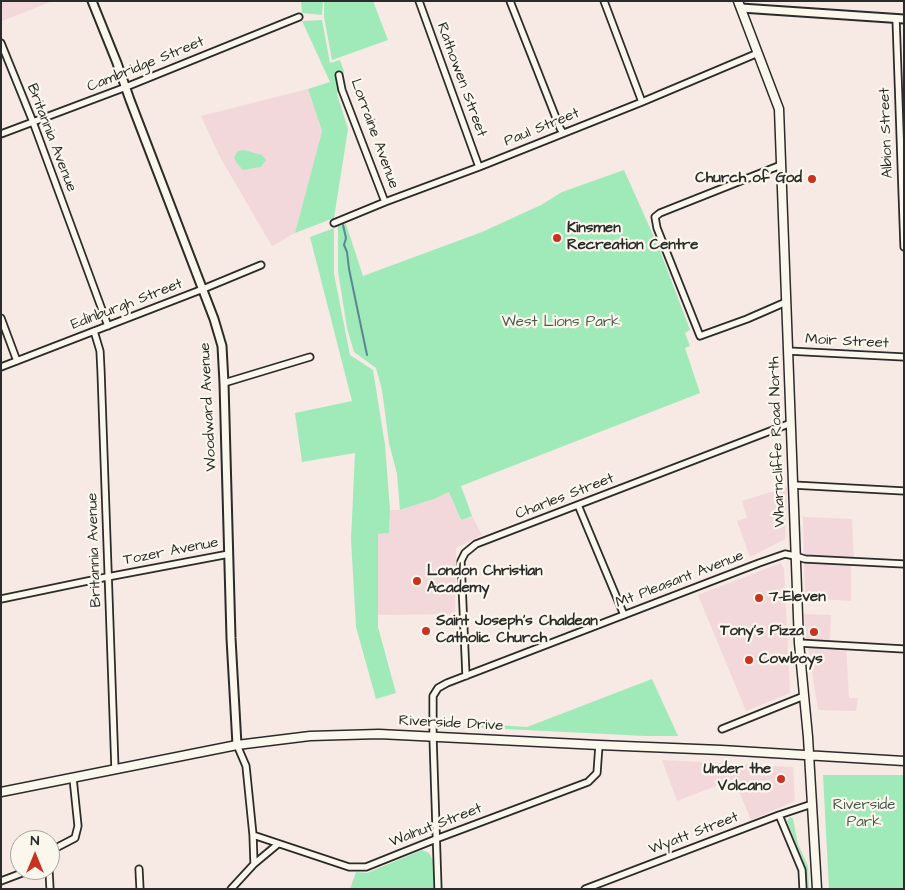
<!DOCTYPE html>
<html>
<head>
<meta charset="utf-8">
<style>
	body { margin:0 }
	#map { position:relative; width:905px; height:890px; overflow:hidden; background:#f7e9e4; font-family:"Architects Daughter",sans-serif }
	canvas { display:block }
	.frame { position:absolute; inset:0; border:2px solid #2b2b2b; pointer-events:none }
	.north { position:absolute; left:10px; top:830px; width:50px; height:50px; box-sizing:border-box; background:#fbf7ec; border:1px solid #a8a59f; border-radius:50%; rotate:0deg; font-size:14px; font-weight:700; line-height:20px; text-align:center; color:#2b2b2b }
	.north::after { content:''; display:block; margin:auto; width:18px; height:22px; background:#c8321e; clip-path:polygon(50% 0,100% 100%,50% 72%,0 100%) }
</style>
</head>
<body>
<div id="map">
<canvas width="905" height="890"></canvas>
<div class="frame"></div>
<div class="north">N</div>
</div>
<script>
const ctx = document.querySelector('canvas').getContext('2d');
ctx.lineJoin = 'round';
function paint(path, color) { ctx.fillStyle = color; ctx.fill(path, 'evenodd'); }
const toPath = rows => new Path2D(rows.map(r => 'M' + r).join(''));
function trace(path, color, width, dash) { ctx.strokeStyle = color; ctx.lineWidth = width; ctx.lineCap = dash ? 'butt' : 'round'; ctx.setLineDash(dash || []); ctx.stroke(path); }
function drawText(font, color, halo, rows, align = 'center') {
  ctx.font = font + ' "Architects Daughter",sans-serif'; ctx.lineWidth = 4.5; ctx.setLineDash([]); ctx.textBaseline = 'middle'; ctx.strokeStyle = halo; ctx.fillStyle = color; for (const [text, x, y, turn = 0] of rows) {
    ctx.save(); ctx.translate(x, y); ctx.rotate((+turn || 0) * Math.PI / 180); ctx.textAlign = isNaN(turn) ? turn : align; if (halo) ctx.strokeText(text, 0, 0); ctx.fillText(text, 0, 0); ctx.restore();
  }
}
paint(toPath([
	[1,1,53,1,2,21,1,19],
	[308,89,322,131,295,233,272,246,220,157,201,116],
	[787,487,785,539,750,557,737,521,747,518,742,501],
	[449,492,461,520,472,516,482,535,456,548,455,614,378,615,378,534,389,533,390,510,400,510,434,499],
	[803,517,852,519,854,559,851,566,851,601,805,598],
	[781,563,784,569,790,693,746,711,698,595],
	[804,614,831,615,830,642,846,644,849,698,858,698,856,711,818,710,806,636],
	[662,760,793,767,795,801,751,820,734,779,677,801]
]), '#f2d8da');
paint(toPath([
	[301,1,323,1,322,15,302,13],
	[324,1,373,1,388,40,332,60,324,17],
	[322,20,330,63,340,60,344,71,340,87,337,94,348,129,334,218,295,233,322,131,308,89,330,82,302,21],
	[244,150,262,155,266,160,261,167,243,170,236,162,234,157,238,151],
	[624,170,659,248,690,330,685,333,690,346,685,348,700,393,461,486,472,516,461,520,449,492,434,499,400,510,397,474,389,443,382,390,376,368,354,352,347,328,338,271,338,226,346,224,363,276,482,232,541,205,562,192],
	[334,228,334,274,350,355,373,370,385,445,390,510,389,533,378,534,378,627,396,693,376,699,356,627,351,539,355,453,302,462,295,413,352,401,310,237],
	[652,679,678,736,645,736,465,727,466,723,527,727],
	[823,775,904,775,904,889,829,889],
	[791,817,793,819,798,844,808,866,809,889,806,889,806,868,787,821,789,818],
	[422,850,429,853,433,860,434,889,350,889,356,872,367,873]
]), '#a0eab9');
trace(toPath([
	[343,225,346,238,344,245,347,252,349,269,367,355]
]), '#5a8793', 2);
const minor = toPath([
	[419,1,479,167],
	[510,1,560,128,563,133],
	[604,1,642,102],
	[896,18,904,247],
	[1,43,33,122,108,326],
	[339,75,342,90,385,202],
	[1,134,126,87,299,17],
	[781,165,660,213,655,217,657,228,700,336,747,319,786,302],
	[334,223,385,202,479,167,642,102,758,53],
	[1,318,17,361],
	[94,331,100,351,101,371,115,769],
	[788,351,904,357],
	[1,367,203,289,261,265],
	[224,383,310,357],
	[793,485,904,491],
	[578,505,624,615],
	[1,599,102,578,229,554],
	[799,643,904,649],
	[466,676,461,561,465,553,476,544,791,423],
	[722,729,804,696],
	[779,815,802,870,803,889],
	[253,835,349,867,366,867,436,839,588,782,597,773,599,745],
	[50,851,75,838,78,826,73,778],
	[254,864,278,844],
	[139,869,140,889],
	[49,870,50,889],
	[1,881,30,870],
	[231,889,254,864,253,835,246,766,237,745],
	[438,889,433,737,433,696,438,688,447,683,759,563,785,554,795,556,805,559,904,564],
	[585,889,779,815,812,804]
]);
const tertiary = toPath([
	[92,1,117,63,130,100,214,319,222,346,224,383,231,638,237,745],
	[741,8,904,19]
]);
const secondary = toPath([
	[738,1,779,109,799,643,808,737,817,889],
	[1,792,237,745,310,736,379,734,599,745,721,750,904,761]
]);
trace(minor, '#2b2b2b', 9);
trace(tertiary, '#2b2b2b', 11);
trace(secondary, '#2b2b2b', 11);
trace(minor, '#fbf7ec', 5.5);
trace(tertiary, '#fbf7ec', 7);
trace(secondary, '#fbf7ec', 8);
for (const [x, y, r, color] of [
	[812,179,5,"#c8321e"],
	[557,238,5,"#c8321e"],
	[417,581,5,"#c8321e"],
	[759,598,5,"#c8321e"],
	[426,631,5,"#c8321e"],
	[814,632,5,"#c8321e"],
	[749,660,5,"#c8321e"],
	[781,779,5,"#c8321e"]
]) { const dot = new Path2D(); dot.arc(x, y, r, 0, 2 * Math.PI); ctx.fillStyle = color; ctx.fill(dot); trace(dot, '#fbf7ec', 2); }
drawText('15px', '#2b2b2b', '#fbf7ec', [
	["Cambridge Street",146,65,-22],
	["Rathowen Street",461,80,70],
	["Paul Street",542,128,-22],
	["Albion Street",887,133,-92],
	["Lorraine Avenue",374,134,70],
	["Britannia Avenue",51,138,69],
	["Edinburgh Street",127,305,-21],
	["Moir Street",847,342,3],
	["Woodward Avenue",209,407,-93],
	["Wharncliffe Road North",778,442,-92],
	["Charles Street",565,497,-21],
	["Britannia Avenue",95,550,-92],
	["Tozer Avenue",171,552,-11],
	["Mt Pleasant Avenue",680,580,-21],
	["Riverside Drive",451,724,3],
	["Walnut Street",436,826,-21],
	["Wyatt Street",694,834,-21]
]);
drawText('bold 15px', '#2b2b2b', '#fbf7ec', [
	["Church of God",802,179,"right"],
	["Kinsmen",567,229],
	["Recreation Centre",567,246],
	["London Christian",427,572],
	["Academy",427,589],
	["7-Eleven",769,598],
	["Saint Joseph's Chaldean",436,622],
	["Catholic Church",436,639],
	["Tony's Pizza",804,632,"right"],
	["Cowboys",759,660],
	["Under the",771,770,"right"],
	["Volcano",771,787,"right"]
], 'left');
drawText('15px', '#485b4e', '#fbf7ec', [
	["West Lions Park",561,323],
	["Riverside",864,806],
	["Park",864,823]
]);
</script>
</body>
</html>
